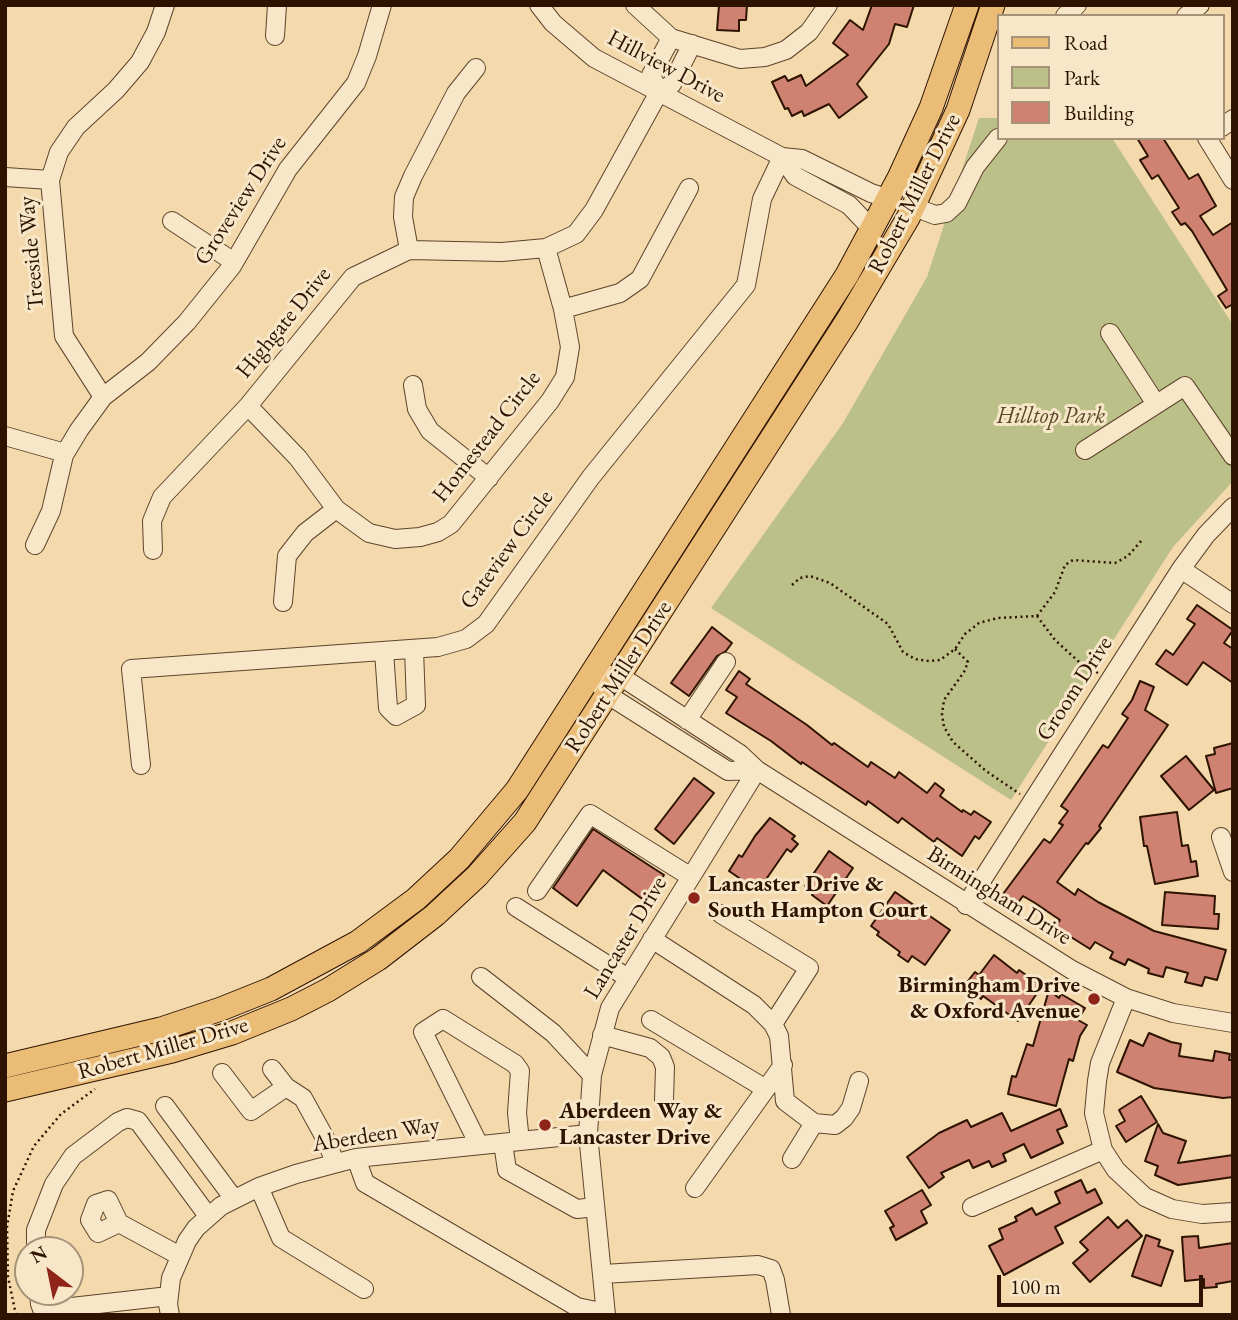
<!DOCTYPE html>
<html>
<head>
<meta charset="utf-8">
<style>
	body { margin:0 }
	#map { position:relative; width:1238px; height:1320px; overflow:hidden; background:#f3d9ab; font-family:"EB Garamond",serif }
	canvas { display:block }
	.frame { position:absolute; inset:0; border:7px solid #2d1300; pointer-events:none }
	.legend { position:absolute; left:997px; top:14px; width:228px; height:126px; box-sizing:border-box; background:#f7e6c8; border:2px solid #a69278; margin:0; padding:9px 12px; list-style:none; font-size:21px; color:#2d1300 }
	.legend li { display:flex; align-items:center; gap:14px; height:35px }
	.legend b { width:35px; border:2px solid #a69278 }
	.north { position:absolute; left:14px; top:1236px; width:70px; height:70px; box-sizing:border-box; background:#f7e6c8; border:2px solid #a69278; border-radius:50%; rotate:328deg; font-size:19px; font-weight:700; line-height:28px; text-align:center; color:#2d1300 }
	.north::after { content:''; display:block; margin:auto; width:24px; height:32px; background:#8f2418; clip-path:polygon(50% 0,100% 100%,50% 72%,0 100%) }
	.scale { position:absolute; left:997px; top:1275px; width:206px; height:32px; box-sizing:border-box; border:4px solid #2d1300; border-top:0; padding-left:9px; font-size:21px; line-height:24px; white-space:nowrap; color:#2d1300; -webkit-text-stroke:5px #f7e6c8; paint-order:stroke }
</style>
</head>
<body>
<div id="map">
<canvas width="1238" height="1320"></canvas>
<div class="frame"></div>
<ul class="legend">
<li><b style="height:9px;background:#eabc76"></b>Road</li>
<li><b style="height:19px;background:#bbbf88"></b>Park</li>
<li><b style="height:19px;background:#d08272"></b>Building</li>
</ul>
<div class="north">N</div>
<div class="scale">100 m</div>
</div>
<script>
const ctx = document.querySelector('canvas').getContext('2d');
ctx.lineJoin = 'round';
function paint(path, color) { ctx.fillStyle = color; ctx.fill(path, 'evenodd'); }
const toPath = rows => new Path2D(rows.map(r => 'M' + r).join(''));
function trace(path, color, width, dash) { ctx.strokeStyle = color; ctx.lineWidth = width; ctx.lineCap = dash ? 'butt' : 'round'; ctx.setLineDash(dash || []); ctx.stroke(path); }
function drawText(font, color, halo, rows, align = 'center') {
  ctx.font = font + ' "EB Garamond",serif'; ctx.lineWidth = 6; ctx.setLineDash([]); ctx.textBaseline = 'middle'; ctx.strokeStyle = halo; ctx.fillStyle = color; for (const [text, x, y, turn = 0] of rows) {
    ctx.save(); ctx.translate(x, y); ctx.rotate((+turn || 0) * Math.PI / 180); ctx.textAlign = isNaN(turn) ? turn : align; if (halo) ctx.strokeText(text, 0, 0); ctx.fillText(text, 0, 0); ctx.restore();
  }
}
paint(toPath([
	[979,118,998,118,998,138,1112,138,1233,325,1233,481,1173,547,1011,800,711,608,843,423,927,277]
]), '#bbbf88');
const building = toPath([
	[719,5,747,5,746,20,739,20,739,31,717,30,719,5],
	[872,5,914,5,907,27,895,24,889,44,857,84,867,97,839,118,829,104,804,116,802,111,792,116,788,108,785,109,772,82,785,76,788,81,801,75,806,86,848,55,833,43,850,20,863,30,872,5],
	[1137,138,1163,138,1189,179,1198,174,1216,206,1200,216,1213,235,1233,222,1233,304,1226,308,1218,296,1227,290,1192,231,1185,223,1181,225,1172,212,1179,208,1158,175,1152,179,1140,160,1148,156,1137,138],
	[1197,605,1233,630,1224,643,1233,649,1233,683,1203,662,1187,685,1156,664,1166,650,1173,655,1195,624,1187,619,1197,605],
	[712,627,732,643,726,651,717,656,689,696,671,683,712,627],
	[739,671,750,679,746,684,807,725,832,745,834,743,868,767,871,762,895,778,899,772,927,793,935,783,944,790,940,796,962,812,963,810,971,815,974,811,991,822,979,839,975,836,962,856,937,838,934,842,902,818,898,823,868,801,866,805,802,762,801,764,771,741,726,713,737,697,726,690,739,671],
	[1140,681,1154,687,1145,710,1168,725,1099,826,1101,828,1088,844,1086,843,1057,882,1075,895,1078,889,1098,902,1154,931,1226,950,1217,980,1205,977,1202,986,1185,982,1188,973,1166,967,1163,977,1148,973,1149,969,1128,959,1125,965,1110,958,1113,952,1095,942,1090,949,1055,927,1060,920,1035,903,1023,896,1017,904,1003,894,1044,839,1050,843,1063,825,1059,823,1068,811,1061,806,1103,745,1108,748,1128,718,1122,714,1132,700,1140,681],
	[1233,743,1233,788,1216,793,1206,756,1215,754,1214,748,1233,743],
	[1186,756,1214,790,1189,810,1161,776,1186,756],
	[694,778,714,793,674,844,655,829,694,778],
	[1177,812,1182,846,1188,845,1191,862,1196,861,1198,876,1155,884,1147,846,1144,846,1140,817,1177,812],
	[770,818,795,836,792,839,798,844,791,852,787,849,758,891,729,871,739,855,742,857,755,836,770,818],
	[593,829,664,875,645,901,603,870,577,906,553,888,593,829],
	[829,851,853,868,827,906,812,895,814,892,805,886,829,851],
	[895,892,950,930,925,965,912,956,908,962,898,955,900,952,877,935,879,932,871,926,895,892],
	[1165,892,1215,896,1214,914,1219,914,1218,929,1162,925,1165,892],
	[994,955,1017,973,1019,970,1042,986,1018,1021,983,996,981,999,964,986,975,972,979,975,994,955],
	[1049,990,1059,998,1061,994,1085,1008,1078,1020,1087,1025,1080,1036,1073,1061,1069,1059,1056,1106,1008,1094,1012,1076,1016,1077,1027,1044,1033,1046,1049,990],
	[1149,1033,1171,1042,1181,1044,1179,1056,1213,1061,1215,1051,1230,1054,1229,1060,1233,1060,1233,1097,1223,1098,1154,1088,1117,1072,1130,1040,1143,1046,1149,1033],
	[1141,1096,1157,1122,1126,1142,1116,1126,1125,1121,1119,1110,1141,1096],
	[1060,1109,1067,1126,1057,1130,1063,1143,1031,1158,1024,1144,1003,1154,1006,1161,992,1167,989,1161,973,1168,969,1160,941,1173,944,1177,929,1188,907,1157,939,1133,967,1120,971,1127,1002,1113,1011,1131,1060,1109],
	[1158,1124,1163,1133,1186,1141,1178,1163,1233,1155,1233,1177,1178,1185,1155,1175,1158,1166,1145,1161,1158,1124],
	[1081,1180,1087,1193,1095,1189,1102,1203,1055,1227,1063,1243,1004,1275,989,1246,1003,1239,999,1229,1017,1221,1015,1217,1032,1208,1036,1215,1060,1203,1055,1192,1081,1180],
	[922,1190,931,1205,921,1211,927,1223,896,1240,890,1228,894,1226,885,1211,922,1190],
	[1108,1217,1118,1228,1127,1220,1142,1236,1090,1282,1073,1263,1088,1250,1080,1242,1108,1217],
	[1146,1235,1160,1240,1158,1246,1173,1251,1161,1286,1132,1276,1146,1235],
	[1198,1236,1199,1248,1233,1243,1233,1281,1216,1284,1217,1287,1204,1288,1204,1279,1185,1281,1182,1237,1198,1236]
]);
paint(building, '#d08272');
trace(building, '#2d1300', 2);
const minor = toPath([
	[539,5,553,23,594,58,782,157,802,159,871,193,889,199],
	[635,5,671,38,740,59,765,57,786,50,809,32,828,5],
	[1065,16,1077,5],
	[1186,16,1200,5],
	[275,36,277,5],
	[659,92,651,75,671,38],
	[659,92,672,84,692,44],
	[1222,127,1233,119],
	[1207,138,1233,180],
	[782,157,795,176,849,205,872,229],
	[5,177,50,180],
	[914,207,935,215,946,213,957,203,975,167,998,138],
	[172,221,234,262],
	[409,250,403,217,404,197,413,176,456,93,476,68],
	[563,309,620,293,640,279,689,188],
	[1110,333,1156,404],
	[413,385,417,409,430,431,489,478],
	[103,397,64,336,50,180,59,152,76,127,116,90,140,62,156,32,165,5],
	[248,406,298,458,336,509,369,533,395,539,420,537,438,532,451,524,550,401,565,377,570,347,563,309,546,248],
	[5,436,65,453],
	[1085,450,1185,386,1233,456],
	[35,545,51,511,64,455,79,430,103,397,148,362,187,322,232,266,288,169,356,83,367,56,382,5],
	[153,550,152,521,162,497,248,406,353,277,409,250,502,252,546,248,576,234,594,210,659,92],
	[1181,569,1233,604],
	[283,602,287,556,305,533,336,509],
	[384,651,388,708,396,716,416,705,414,649],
	[591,673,620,676,740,754,757,770,1072,970,1126,998,1173,1013,1233,1023],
	[601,686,608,695,728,771,757,770],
	[687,720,726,662],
	[141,765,131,669,438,647,466,639,486,624,591,477,746,285,762,199,782,157],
	[1221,837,1233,872],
	[537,891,590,814,691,877],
	[966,905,1181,569,1206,535,1233,507],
	[516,907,628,978],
	[721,914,809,968,773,1024],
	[652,939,754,1005,773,1024,779,1036,785,1101,814,1123,835,1125,844,1118,851,1108,859,1081],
	[481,977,553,1033,592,1075],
	[1126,998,1100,1063,1097,1081,1094,1113,1103,1150,1116,1170,1145,1197,1172,1209,1202,1214,1233,1212],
	[651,1020,766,1089],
	[602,1035,650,1048,661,1057,665,1067,664,1100],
	[272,1069,286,1087],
	[222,1073,251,1111,286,1087,303,1098,325,1138,335,1162],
	[165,1106,234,1199],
	[503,1143,507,1170,577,1209,595,1207],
	[479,1145,423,1032,443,1019,515,1064,520,1071,517,1113,520,1141],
	[356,1158,365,1183,577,1307,606,1313],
	[792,1159,814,1123],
	[259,1187,281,1238,364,1289],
	[695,1188,783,1065],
	[972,1207,1103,1150],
	[119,1223,98,1233,90,1220,96,1204,108,1200,119,1223,180,1256],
	[36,1250,36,1230,54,1184,73,1156,118,1122,127,1118,138,1121,208,1216],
	[603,1274,758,1265,771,1269,775,1280,781,1315],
	[39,1292,40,1304,42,1309,45,1310,169,1296],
	[170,1315,168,1304,171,1278,187,1241,196,1228,221,1206,259,1187,296,1174,356,1158,588,1134],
	[606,1315,588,1134,592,1075,610,1008,757,770]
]);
const major = toPath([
	[5,1066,161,1029,221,1009,271,989,358,942,416,899,459,859,517,790,847,275,899,178,931,108,967,5],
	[5,1090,172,1051,232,1033,291,1009,328,990,378,959,435,915,477,876,525,822,847,321,908,218,958,110,993,5]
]);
trace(minor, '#5e442b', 20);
trace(major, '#2d1300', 25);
trace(toPath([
	[792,585,800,578,810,576,830,583,888,624,903,652,915,659,929,661,940,660,955,649,965,634,979,623,998,618,1037,616,1055,640,1078,661,1098,673],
	[1037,616,1055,592,1065,565,1073,560,1115,563,1128,556,1142,540],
	[955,649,968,662,964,672,944,700,942,714,944,727,953,742,986,771,1020,794],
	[16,1315,8,1277,7,1227,13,1191,34,1146,61,1114,95,1089]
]), '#2d1300', 2.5, [2, 3.5]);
trace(minor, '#f7e6c8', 18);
trace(major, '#eabc76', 23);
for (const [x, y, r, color] of [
	[694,898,7,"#8f2418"],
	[1094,999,7,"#8f2418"],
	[545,1125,7,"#8f2418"]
]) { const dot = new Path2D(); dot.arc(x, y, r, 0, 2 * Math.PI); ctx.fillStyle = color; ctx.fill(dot); trace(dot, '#f7e6c8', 2.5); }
drawText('23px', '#2d1300', '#f7e6c8', [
	["Hillview Drive",666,67,28],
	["Robert Miller Drive",915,194,-63],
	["Groveview Drive",241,201,-57],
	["Treeside Way",32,253,-95],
	["Highgate Drive",284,323,-51],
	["Homestead Circle",487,437,-52],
	["Gateview Circle",507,550,-54],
	["Robert Miller Drive",619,677,-57],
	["Groom Drive",1075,689,-57],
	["Birmingham Drive",999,896,32],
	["Lancaster Drive",626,938,-59],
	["Robert Miller Drive",163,1049,-16],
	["Aberdeen Way",376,1135,-9]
]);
drawText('italic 23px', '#584729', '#f7e6c8', [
	["Hilltop Park",1051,417]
]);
drawText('bold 23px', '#2d1300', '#f7e6c8', [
	["Lancaster Drive &",708,885],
	["South Hampton Court",708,911],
	["Birmingham Drive",1080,986,"right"],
	["& Oxford Avenue",1080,1012,"right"],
	["Aberdeen Way &",559,1112],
	["Lancaster Drive",559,1138]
], 'left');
</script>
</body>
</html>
